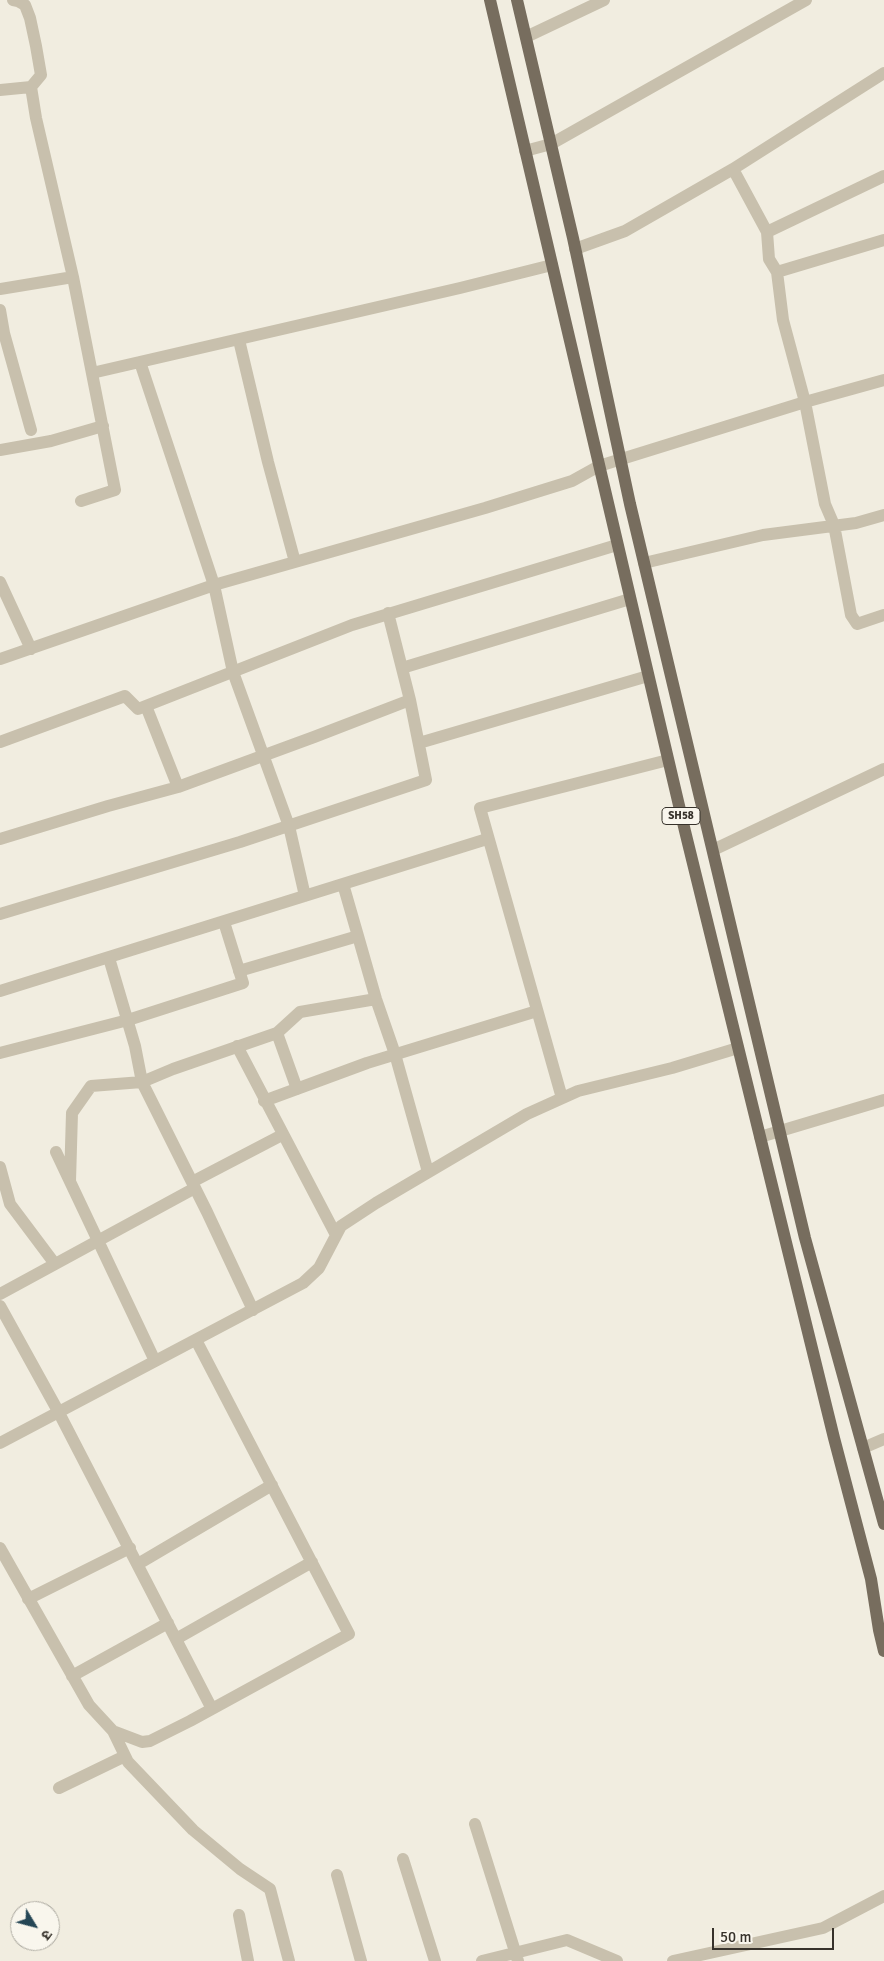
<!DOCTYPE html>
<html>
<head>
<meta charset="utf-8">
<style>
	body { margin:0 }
	#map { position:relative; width:884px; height:1961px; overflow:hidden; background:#f1ede0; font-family:Signika,"Noto Sans Devanagari",sans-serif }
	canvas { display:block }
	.north { position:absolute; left:10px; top:1901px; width:50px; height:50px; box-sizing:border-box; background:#f9f6ed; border:1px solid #aba89f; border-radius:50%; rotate:127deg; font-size:14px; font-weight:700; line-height:20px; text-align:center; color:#37322b }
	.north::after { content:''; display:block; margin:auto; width:18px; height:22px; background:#254655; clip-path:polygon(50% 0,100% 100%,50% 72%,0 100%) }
	.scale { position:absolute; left:712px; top:1928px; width:122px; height:22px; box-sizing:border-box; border:2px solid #37322b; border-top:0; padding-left:6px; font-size:15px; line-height:18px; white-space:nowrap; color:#37322b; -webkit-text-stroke:4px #f9f6ed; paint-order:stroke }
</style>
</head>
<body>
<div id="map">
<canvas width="884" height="1961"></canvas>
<div class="north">उ</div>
<div class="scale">50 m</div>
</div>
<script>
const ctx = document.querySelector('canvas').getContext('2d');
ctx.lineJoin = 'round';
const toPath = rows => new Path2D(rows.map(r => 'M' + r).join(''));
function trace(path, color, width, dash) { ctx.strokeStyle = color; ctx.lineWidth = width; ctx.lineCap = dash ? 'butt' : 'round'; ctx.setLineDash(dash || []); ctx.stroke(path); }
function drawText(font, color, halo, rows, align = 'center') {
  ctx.font = font + ' Signika,sans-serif'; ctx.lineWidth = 4; ctx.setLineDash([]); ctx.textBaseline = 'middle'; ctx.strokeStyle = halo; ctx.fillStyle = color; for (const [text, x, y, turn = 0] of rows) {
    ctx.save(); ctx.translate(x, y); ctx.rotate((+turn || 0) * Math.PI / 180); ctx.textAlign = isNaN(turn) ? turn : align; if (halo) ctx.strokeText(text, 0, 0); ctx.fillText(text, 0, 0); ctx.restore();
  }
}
trace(toPath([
	[13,0,18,1,25,5,30,18,36,46,41,75,31,87],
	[526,37,604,0],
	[0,90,31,87,36,118,73,277,115,490,81,501],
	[525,151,551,144,806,0],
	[733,169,767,232,769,259,777,272,783,320,805,402,825,504,834,525,851,615,857,624,884,615],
	[767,232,884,176],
	[575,249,625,231,733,169,884,73],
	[777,272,884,240],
	[0,289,73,277],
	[0,310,4,333,31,430],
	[239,340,268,462,295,562],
	[140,362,214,585,233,672,289,826,305,896],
	[92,373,460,288,552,265],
	[0,450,51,441,103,426],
	[644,563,763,535,856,523,884,515],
	[0,582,31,649],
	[0,659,214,585,485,508,572,481,599,466,805,402,884,380],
	[402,668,630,599],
	[146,706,178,787],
	[0,742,125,696,138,709,352,625,617,545],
	[419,743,648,676],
	[0,839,108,806,178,787,314,737,410,700],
	[713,850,884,769],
	[0,914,240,842,426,780,410,700,388,613],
	[358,936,376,999,395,1054,428,1172],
	[109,958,135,1046,142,1082,207,1212,253,1310],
	[239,971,358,936,343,884],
	[0,991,487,839],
	[277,1033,300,1012,376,999],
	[237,1046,336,1235],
	[0,1053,128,1020,243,983,224,922],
	[562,1098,480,808,668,760],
	[264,1101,367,1063,537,1011],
	[760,1137,884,1100],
	[56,1152,155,1361],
	[0,1167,10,1204,55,1264],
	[70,1181,72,1113,91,1086,142,1082,173,1069,277,1033,297,1089],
	[192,1182,282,1135],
	[0,1294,195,1188],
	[0,1306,58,1411,212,1709],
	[0,1443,303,1283,319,1268,341,1226,376,1203,527,1114,578,1091,672,1068,738,1048],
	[863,1448,884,1439],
	[0,1548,89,1705,113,1731,142,1742,150,1741,190,1721,349,1634,196,1340],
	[138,1564,272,1485],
	[28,1599,130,1548],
	[176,1639,312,1562],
	[72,1676,168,1623],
	[113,1731,128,1762,193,1830,240,1869,270,1889,289,1961],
	[59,1788,125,1756],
	[475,1824,518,1961],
	[403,1859,435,1961],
	[337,1875,361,1961],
	[239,1915,248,1961],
	[482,1961,567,1940,617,1961],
	[673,1961,823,1928,884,1896]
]), '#c8c0ad', 12);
trace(toPath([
	[490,0,685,831,834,1438,871,1579,879,1630,884,1651],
	[517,0,573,238,630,504,805,1238,884,1524]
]), '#776d5e', 12);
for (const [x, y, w] of [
	[681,816,38]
]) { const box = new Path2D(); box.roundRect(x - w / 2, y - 8.5, w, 17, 4); ctx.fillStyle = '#f9f6ed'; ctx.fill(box); trace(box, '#37322b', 1); }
drawText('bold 11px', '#37322b', null, [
	["SH58",681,816]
]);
</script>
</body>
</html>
